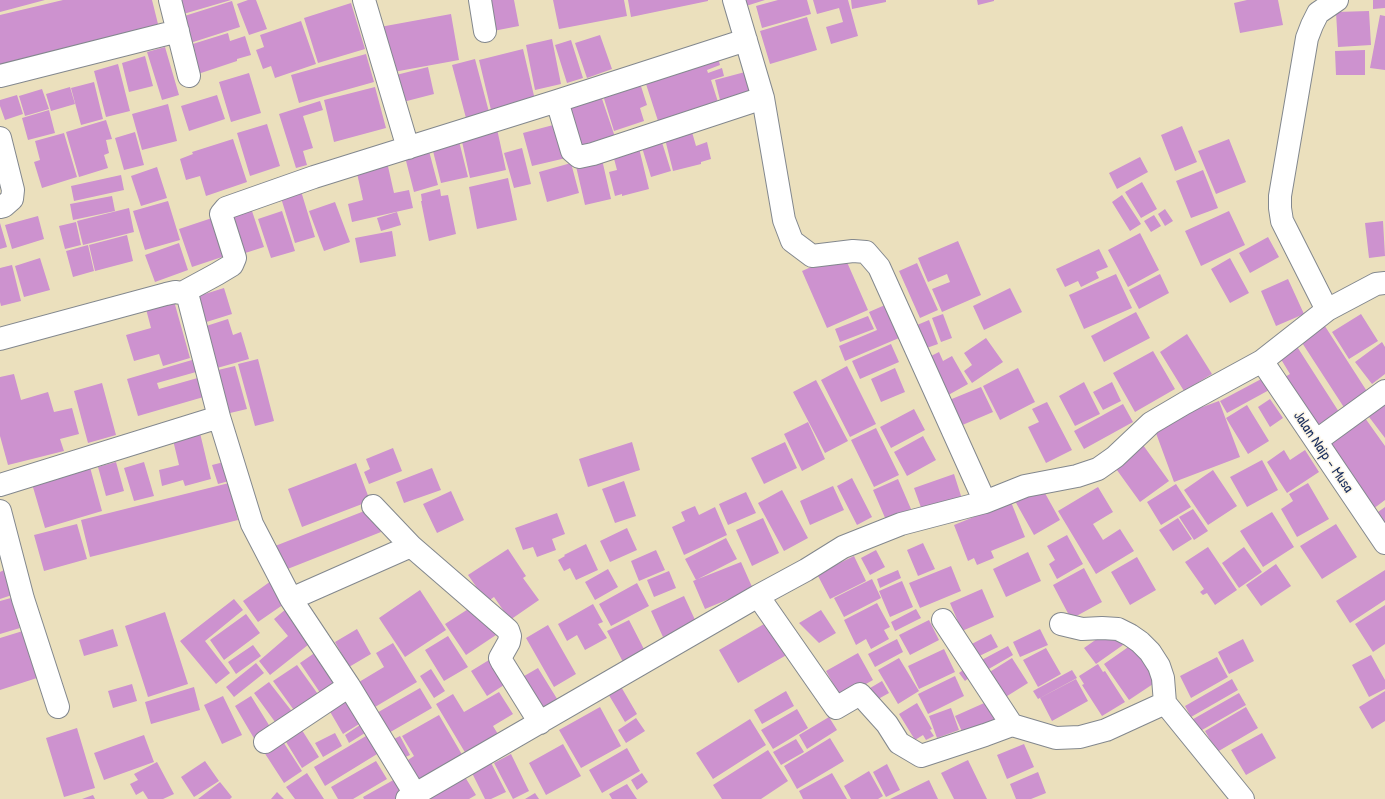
<!DOCTYPE html>
<html>
<head>
<meta charset="utf-8">
<style>
	body { margin:0 }
	canvas { display:block; background:#ebe0bd }
</style>
</head>
<body>
<canvas width="1385" height="799"></canvas>
<script>
const ctx = document.querySelector('canvas').getContext('2d');
ctx.lineJoin = 'round';
function paint(path, color) { ctx.fillStyle = color; ctx.fill(path, 'evenodd'); }
const toPath = rows => new Path2D(rows.map(r => 'M' + r).join(''));
function trace(path, color, width, dash) { ctx.strokeStyle = color; ctx.lineWidth = width; ctx.lineCap = dash ? 'butt' : 'round'; ctx.setLineDash(dash || []); ctx.stroke(path); }
function drawText(font, color, halo, rows, align = 'center') {
  ctx.font = font + ' "Patrick Hand",sans-serif'; ctx.lineWidth = 3; ctx.setLineDash([]); ctx.textBaseline = 'middle'; ctx.strokeStyle = halo; ctx.fillStyle = color; for (const [text, x, y, turn = 0] of rows) {
    ctx.save(); ctx.translate(x, y); ctx.rotate((+turn || 0) * Math.PI / 180); ctx.textAlign = isNaN(turn) ? turn : align; if (halo) ctx.strokeText(text, 0, 0); ctx.fillText(text, 0, 0); ctx.restore();
  }
}
paint(toPath([
	[0,0,45,0,0,12],
	[63,0,152,0,159,28,0,67,0,15],
	[175,0,231,0,180,15],
	[248,0,256,0,267,29,249,35,237,4],
	[482,0,514,0,519,26,488,32],
	[553,0,624,0,627,16,559,29],
	[628,0,708,0,708,1,631,17],
	[739,0,765,0,746,6],
	[778,0,807,0,811,14,762,28,756,6],
	[813,0,848,0,858,36,831,44,826,27,843,22,839,8,817,14],
	[851,0,886,0,886,2,852,9],
	[977,0,994,0,994,1,978,5],
	[1247,0,1278,0,1283,25,1240,33,1234,3],
	[1373,0,1385,0,1385,8,1373,9],
	[232,1,240,27,184,45,175,19],
	[351,3,365,49,318,63,304,18],
	[1369,11,1371,45,1338,47,1336,12],
	[451,14,459,60,388,73,380,27],
	[1380,15,1385,16,1385,70,1370,68],
	[807,17,817,50,770,64,760,31],
	[301,21,316,64,275,78,271,66,263,69,256,50,264,47,260,35],
	[228,33,230,41,245,36,251,55,237,59,237,61,192,76,183,47],
	[600,35,612,69,587,78,575,43],
	[552,39,561,84,535,90,526,45],
	[571,40,583,78,567,83,555,45],
	[165,47,179,95,162,100,147,52],
	[523,49,535,100,491,110,479,60],
	[1365,50,1365,75,1336,75,1335,51],
	[716,51,720,65,707,70,708,73,722,68,724,76,711,80,719,105,659,124,646,84],
	[366,54,374,82,299,103,291,75],
	[145,56,153,86,129,92,122,63],
	[475,59,489,112,466,118,452,65],
	[118,64,130,111,106,117,94,71],
	[428,67,434,94,403,102,396,75],
	[745,72,752,95,721,104,715,80],
	[249,73,261,113,231,122,219,82],
	[639,80,647,105,640,108,644,121,614,131,602,92],
	[94,82,103,119,81,125,71,88],
	[70,87,75,104,51,111,46,94],
	[375,87,386,128,334,142,324,100],
	[42,89,49,109,25,116,19,96],
	[600,93,615,137,575,150,560,107],
	[17,95,23,114,5,120,0,106,0,100],
	[217,95,225,119,189,131,181,106],
	[320,101,323,110,303,116,313,148,303,151,307,165,296,168,279,114],
	[168,104,177,141,142,150,132,114],
	[49,110,55,133,28,140,22,118],
	[106,120,112,139,106,140,109,153,104,155,108,168,79,177,66,132],
	[267,124,280,166,250,176,237,133],
	[557,124,566,158,532,166,523,133],
	[1182,126,1197,162,1175,171,1161,135],
	[497,129,506,170,470,178,461,137],
	[135,132,144,165,124,170,115,138],
	[692,132,696,146,707,142,711,159,701,162,701,164,673,171,665,139],
	[64,133,77,177,42,188,34,162,40,160,35,141],
	[660,136,671,171,651,177,640,141],
	[233,139,247,182,206,196,200,176,186,180,180,159,193,154,192,152],
	[1229,139,1246,182,1216,194,1198,151],
	[459,141,468,177,441,183,432,147],
	[638,144,649,189,622,196,622,194,615,196,609,172,617,170,612,151],
	[522,148,531,184,514,188,504,153],
	[429,151,438,185,414,192,405,157],
	[601,155,611,199,585,205,575,162],
	[1140,157,1148,172,1117,189,1109,173],
	[387,162,394,193,409,190,413,208,352,222,348,204,363,200,356,169],
	[571,163,579,193,547,202,539,172],
	[157,167,167,198,141,206,131,176],
	[1203,170,1218,208,1191,218,1176,181],
	[121,175,124,190,74,201,71,186],
	[508,178,517,220,477,229,469,187],
	[1142,182,1157,209,1141,218,1125,192],
	[440,189,441,196,448,195,456,234,429,241,421,201,422,201,421,194],
	[301,191,315,237,295,243,281,198],
	[1122,195,1141,224,1130,231,1112,202],
	[112,196,115,211,73,220,70,204],
	[168,201,180,240,145,250,133,211],
	[335,202,350,242,324,251,309,211],
	[129,208,134,232,83,245,77,221],
	[251,208,264,247,239,255,226,216],
	[1165,209,1173,221,1165,226,1158,214],
	[282,211,295,251,271,258,258,219],
	[1229,211,1245,245,1201,266,1185,231],
	[397,212,401,225,381,231,377,218],
	[1154,215,1161,226,1151,232,1144,221],
	[38,216,44,239,12,249,5,225],
	[212,218,225,256,192,267,179,229],
	[1383,221,1385,256,1369,258,1365,223],
	[76,222,81,245,65,249,59,226],
	[0,223,7,247,0,249],
	[392,231,396,256,360,263,355,238],
	[1140,233,1159,270,1128,287,1108,250],
	[127,235,133,261,95,271,89,245],
	[1268,237,1279,257,1250,273,1239,253],
	[958,241,981,295,942,312,932,289,950,282,947,274,928,282,918,258],
	[179,243,188,270,155,282,145,255],
	[88,245,94,271,73,277,66,251],
	[1099,249,1108,267,1096,272,1099,278,1081,287,1078,281,1065,287,1056,269],
	[843,253,868,310,827,328,802,271],
	[40,258,50,290,24,297,15,266],
	[1230,258,1249,293,1230,303,1211,269],
	[917,263,938,310,920,318,899,271],
	[12,265,21,301,1,306,0,302,0,268],
	[1116,274,1132,308,1084,329,1069,295],
	[1160,274,1169,293,1139,309,1129,290],
	[1288,279,1304,314,1276,326,1261,291],
	[224,288,232,314,200,324,192,298],
	[1010,288,1022,312,984,330,973,306],
	[174,301,190,358,163,366,159,354,134,361,126,335,151,328,146,309],
	[885,305,899,338,845,361,839,346,877,330,869,312],
	[1136,312,1150,338,1104,362,1091,336],
	[943,314,952,338,941,342,932,318],
	[1361,314,1378,341,1349,359,1332,332],
	[868,316,874,329,840,342,835,329],
	[228,319,233,335,241,332,249,359,210,370,200,328],
	[929,320,938,344,918,351,910,328],
	[1321,320,1370,396,1347,412,1297,335],
	[1187,334,1212,374,1184,391,1160,352],
	[986,338,1003,362,972,383,964,371,972,365,964,353],
	[1382,342,1385,347,1385,374,1372,384,1355,362],
	[891,344,899,362,860,379,852,361],
	[1296,345,1339,412,1316,426,1285,377,1290,374,1279,356],
	[1153,351,1175,389,1135,412,1113,373],
	[939,352,943,361,952,356,968,384,943,398,925,359],
	[258,359,274,421,255,426,238,364],
	[192,360,196,372,157,383,159,389,201,377,207,396,138,416,127,379],
	[235,366,247,409,230,413,218,370],
	[847,366,876,424,850,437,821,380],
	[895,368,905,392,881,402,871,379],
	[1018,368,1035,402,1000,420,983,386],
	[14,374,21,400,48,392,54,412,72,408,79,434,60,439,64,451,8,465,0,436,0,377],
	[1265,377,1271,389,1227,413,1220,401],
	[816,380,848,441,825,453,793,392],
	[1084,382,1100,414,1075,426,1059,396],
	[1112,382,1121,401,1103,410,1093,392],
	[102,383,116,435,88,443,74,391],
	[981,387,993,412,953,429,942,403],
	[1270,399,1283,418,1270,427,1258,407],
	[1385,399,1385,438,1366,413],
	[1219,401,1240,457,1174,482,1153,425],
	[1047,402,1072,450,1046,463,1028,427,1039,422,1032,409],
	[1123,404,1133,422,1084,449,1074,431],
	[1247,405,1269,441,1248,454,1226,418],
	[914,409,925,430,891,448,880,427],
	[1365,418,1385,446,1385,500,1373,509,1327,446],
	[808,422,825,459,802,471,784,434],
	[876,428,899,475,874,487,851,440],
	[200,433,211,479,185,486,183,480,162,486,159,470,179,465,173,440],
	[923,436,936,460,907,476,894,452],
	[632,442,640,470,588,487,579,459],
	[785,442,797,468,764,484,751,458],
	[1143,445,1169,481,1140,502,1114,466],
	[393,448,402,471,369,484,364,472,370,469,366,459],
	[1284,450,1290,460,1305,450,1319,472,1287,493,1267,462],
	[88,460,102,511,45,528,30,477],
	[1262,460,1278,490,1247,507,1230,477],
	[116,462,124,491,106,496,98,467],
	[144,462,154,496,134,501,124,468],
	[224,462,229,481,218,484,212,465],
	[356,463,370,501,302,527,288,489],
	[432,468,441,490,404,503,396,482],
	[1213,470,1237,506,1208,525,1184,490],
	[954,474,962,499,923,513,914,488],
	[852,478,872,517,857,525,837,486],
	[898,479,911,509,886,520,873,490],
	[624,481,636,516,615,523,602,489],
	[229,483,238,520,90,557,81,520],
	[1308,483,1329,519,1297,537,1281,509,1293,501,1289,494],
	[1176,484,1191,507,1161,525,1147,502],
	[833,486,844,510,810,525,800,501],
	[1041,486,1060,520,1034,535,1015,501],
	[1098,487,1113,512,1093,524,1103,540,1120,529,1134,551,1096,574,1058,511],
	[782,490,808,538,784,551,758,503],
	[451,491,464,520,437,533,423,504],
	[746,492,756,513,728,525,719,504],
	[1011,502,1025,537,991,551,994,558,977,565,974,558,968,561,954,525],
	[695,506,699,515,715,507,727,535,684,555,672,527,685,521,681,512],
	[1385,507,1385,537,1371,517],
	[372,508,381,532,280,572,270,548],
	[1193,509,1208,531,1194,540,1179,517],
	[1272,512,1294,547,1263,567,1240,531],
	[557,513,565,534,552,539,556,550,537,557,533,547,523,550,515,528],
	[763,518,779,553,752,566,736,530],
	[1178,518,1192,539,1173,551,1159,530],
	[77,524,87,559,44,571,34,535],
	[1336,524,1357,557,1322,579,1300,546],
	[627,528,637,550,610,562,600,541],
	[1067,535,1083,564,1057,579,1049,564,1055,560,1047,546],
	[726,538,737,559,696,580,685,559],
	[923,543,935,569,918,576,907,550],
	[586,544,598,570,576,580,570,568,564,571,558,560,565,556,564,555],
	[1208,547,1237,590,1215,605,1207,593,1203,595,1200,592,1204,589,1185,562],
	[1244,547,1262,572,1239,588,1222,563],
	[508,549,526,576,523,578,539,600,510,620,494,597,487,602,468,575],
	[656,550,665,570,639,581,631,561],
	[876,550,885,567,870,575,861,558],
	[1028,552,1041,581,1006,597,993,569],
	[854,556,866,581,830,599,817,574],
	[1137,557,1156,590,1130,605,1111,572],
	[741,562,753,589,705,609,693,581],
	[1276,564,1291,586,1261,606,1246,585],
	[951,566,961,591,920,608,909,583],
	[1084,568,1102,602,1071,619,1053,585],
	[608,569,618,587,595,600,585,582],
	[4,570,12,595,0,599,0,572],
	[898,570,901,578,880,588,877,579],
	[1385,570,1385,600,1350,623,1336,601],
	[669,571,676,588,654,597,647,580],
	[872,579,881,598,844,617,834,598],
	[271,581,287,602,258,622,243,601],
	[902,581,913,607,890,617,879,591],
	[637,583,649,606,611,626,599,604],
	[982,589,994,617,962,631,950,603],
	[420,590,446,630,405,657,379,618],
	[684,596,696,622,663,637,651,611],
	[11,598,20,628,0,634,0,601],
	[234,599,243,610,205,641,230,673,216,684,180,641],
	[877,603,890,627,884,630,889,639,871,649,866,639,856,645,844,620],
	[476,604,496,635,466,655,445,624],
	[593,604,603,622,598,624,607,638,585,650,577,635,567,641,558,624],
	[1385,605,1385,644,1373,652,1355,624],
	[286,609,313,641,270,675,259,661,288,636,274,619],
	[916,609,921,618,895,631,891,622],
	[821,610,836,633,819,643,799,623],
	[165,612,188,684,148,697,125,626],
	[246,614,260,633,224,660,210,640],
	[629,620,646,653,624,664,607,631],
	[771,620,790,653,738,683,719,650],
	[929,620,939,640,910,655,899,635],
	[548,625,576,674,554,687,526,638],
	[113,629,118,646,84,656,79,640],
	[357,629,371,654,349,667,335,642],
	[1040,629,1048,645,1020,657,1013,642],
	[1111,629,1123,645,1096,664,1084,648],
	[26,630,40,677,0,690,0,638],
	[991,634,998,647,971,660,964,648],
	[448,636,468,667,444,681,425,650],
	[897,639,903,652,875,667,868,654],
	[1243,639,1254,661,1229,674,1218,652],
	[393,643,417,682,375,707,359,682,384,667,376,653],
	[1134,643,1159,680,1129,700,1104,664],
	[253,645,261,656,236,674,228,662],
	[1008,646,1013,655,980,674,974,664],
	[1046,648,1061,674,1038,687,1023,660],
	[944,649,955,672,919,689,908,666],
	[316,652,340,686,323,697,300,663],
	[858,653,873,680,841,698,826,671],
	[1371,655,1385,680,1385,689,1369,697,1352,665],
	[1217,657,1228,677,1191,698,1180,676],
	[899,658,919,691,898,704,878,670],
	[1012,658,1028,683,1004,698,988,673],
	[489,660,504,685,487,696,471,671],
	[256,663,264,673,234,697,226,687],
	[1098,664,1103,672,1105,671,1125,702,1102,716,1082,685,1084,684,1079,676],
	[297,665,320,697,296,713,273,681],
	[970,665,976,672,965,681,959,673],
	[538,668,559,702,540,713,519,679],
	[431,669,445,691,434,698,420,676],
	[1072,670,1077,678,1038,699,1033,691],
	[955,676,964,696,928,714,918,694],
	[1076,679,1088,701,1052,721,1040,698],
	[1232,679,1238,690,1191,717,1185,706],
	[882,681,889,693,871,703,865,691],
	[269,682,294,714,278,726,254,693],
	[132,684,137,701,113,708,108,691],
	[620,685,637,714,625,722,607,692],
	[194,687,200,710,151,724,145,702],
	[420,688,432,708,387,734,375,714],
	[345,691,364,721,343,734,325,703],
	[786,691,794,706,762,724,754,710],
	[1385,691,1385,721,1372,729,1359,707],
	[499,692,513,714,493,726,501,739,469,759,436,704,453,694,464,712],
	[1239,693,1246,705,1195,734,1188,722],
	[223,696,242,735,222,744,204,705],
	[251,696,272,730,255,740,235,706],
	[991,700,1000,720,964,736,955,716],
	[917,703,932,729,930,730,934,736,926,740,923,735,915,740,899,714],
	[600,707,621,746,581,768,559,730],
	[1246,707,1258,728,1217,752,1205,731],
	[951,708,959,730,937,738,929,716],
	[797,709,808,728,773,749,761,730],
	[439,715,464,758,418,783,405,762,414,756,402,736],
	[829,717,837,730,807,749,799,735],
	[636,718,645,731,626,743,618,730],
	[750,719,766,745,713,779,696,753],
	[363,723,368,731,349,743,345,735],
	[300,727,319,757,302,768,283,737],
	[77,728,95,788,64,797,46,738],
	[335,733,342,746,323,757,315,743],
	[371,733,382,751,325,786,314,767],
	[1262,733,1276,758,1246,775,1231,750],
	[144,735,154,762,104,780,94,753],
	[400,736,410,755,399,760,390,741],
	[280,737,302,771,284,783,262,749],
	[830,738,844,761,797,789,784,766],
	[796,739,804,752,781,765,773,752],
	[563,744,581,776,546,795,529,763],
	[1024,744,1034,767,1007,779,997,755],
	[627,748,640,771,602,793,589,770],
	[768,750,788,781,761,799,722,799,713,785],
	[511,754,529,791,513,799,494,763],
	[488,757,506,792,491,799,485,799,469,767],
	[968,760,987,799,954,799,941,773],
	[205,761,219,781,194,797,181,777],
	[376,761,387,779,353,799,338,799,331,787],
	[157,762,174,794,163,799,148,799,143,791,136,795,130,784,138,780,134,774],
	[887,764,900,790,886,797,873,772],
	[869,771,883,796,878,799,851,799,844,786],
	[462,772,476,795,469,799,416,799],
	[1038,772,1046,793,1031,799,1016,799,1010,784],
	[307,773,324,799,295,799,286,787],
	[642,773,648,782,637,790,631,780],
	[832,773,847,799,803,799,799,791],
	[397,778,403,799,364,799,363,797],
	[929,780,938,799,890,799],
	[220,782,232,797,230,799,198,799],
	[627,784,637,799,612,799,609,794],
	[277,792,284,799,271,799],
	[535,793,539,799,525,799],
	[93,795,95,799,82,799]
]), '#cd92cf');
const street = toPath([
	[170,0,189,76],
	[364,0,408,148],
	[480,0,485,31],
	[734,0,763,98,784,220,792,241,812,256,853,251,866,252,879,267,985,502,901,524,843,547,806,570,758,596,836,708,860,694,887,724,899,743,921,756,985,735,1012,725,1056,738,1080,737,1106,730,1165,703],
	[0,76,178,31],
	[557,101,572,151,579,157,593,154,763,98],
	[0,138,13,190,12,199,4,206,0,207],
	[182,293,217,274,232,265,235,258,221,214,226,208,314,177,557,101,746,40],
	[1327,310,1282,221,1280,208,1280,196,1307,38,1312,25,1318,13,1337,0],
	[0,339,166,294,175,292,182,293,188,297,219,417,252,524,291,599,349,686,415,794],
	[1262,361,1385,543],
	[1316,441,1385,391],
	[0,485,219,417],
	[985,502,1025,486,1077,476,1098,469,1115,457,1151,423,1185,403,1262,361,1327,310,1376,284,1385,283],
	[373,506,411,546,508,630,510,636,509,642,500,658,502,662,540,723],
	[0,511,23,599,58,707],
	[291,599,411,546],
	[943,620,1012,725],
	[1061,624,1082,629,1102,628,1118,629,1130,635,1140,642,1150,652,1159,666,1163,678,1165,703,1243,799],
	[265,742,349,686],
	[407,799,758,596]
]);
trace(street, '#83888e', 24);
trace(street, '#fff', 22);
drawText('15px', '#1b2f5e', '#fcf5e5', [
	["Jalan Naip - Musa",1323,452,56]
]);
</script>
</body>
</html>
